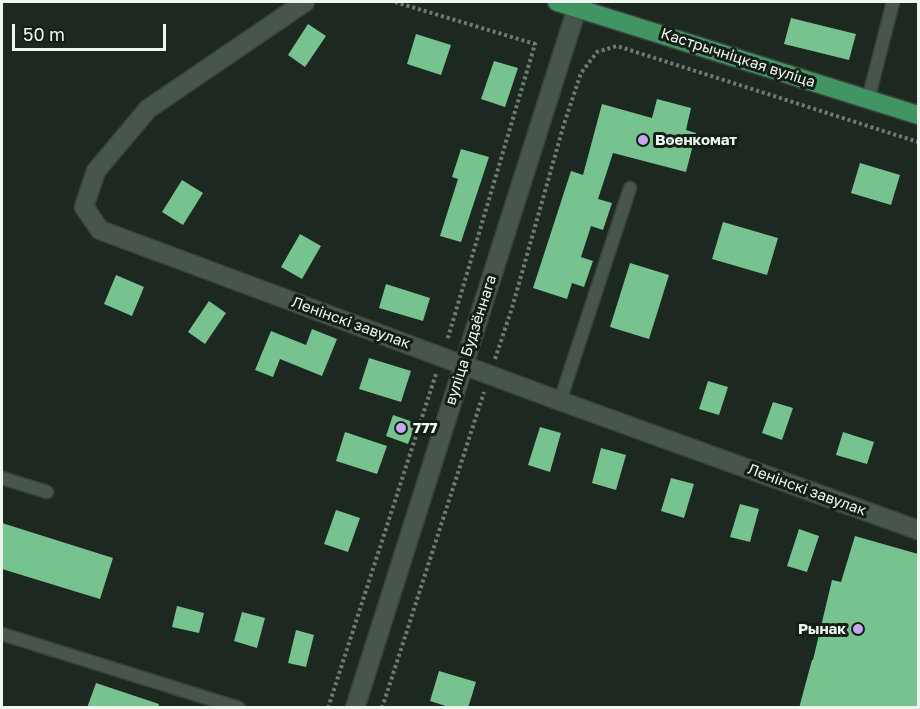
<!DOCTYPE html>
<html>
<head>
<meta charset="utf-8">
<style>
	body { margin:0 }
	#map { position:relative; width:920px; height:709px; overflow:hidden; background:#1c2820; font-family:"Golos Text",sans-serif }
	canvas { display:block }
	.frame { position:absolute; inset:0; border:3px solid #eef6f0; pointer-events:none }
	.scale { position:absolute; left:12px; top:24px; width:154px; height:27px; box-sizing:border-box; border:3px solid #eef6f0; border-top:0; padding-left:8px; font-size:18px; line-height:21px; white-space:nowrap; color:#eef6f0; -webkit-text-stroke:4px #131f16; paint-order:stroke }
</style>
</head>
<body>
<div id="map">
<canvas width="920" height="709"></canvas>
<div class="frame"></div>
<div class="scale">50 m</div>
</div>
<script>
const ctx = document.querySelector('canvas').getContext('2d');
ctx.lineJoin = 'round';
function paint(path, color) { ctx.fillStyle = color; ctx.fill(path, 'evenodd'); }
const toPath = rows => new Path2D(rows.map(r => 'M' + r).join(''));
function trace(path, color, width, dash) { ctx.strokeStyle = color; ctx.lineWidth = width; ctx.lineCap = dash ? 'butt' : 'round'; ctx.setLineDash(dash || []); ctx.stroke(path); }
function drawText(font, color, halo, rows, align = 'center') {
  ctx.font = font + ' "Golos Text",sans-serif'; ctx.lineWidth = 6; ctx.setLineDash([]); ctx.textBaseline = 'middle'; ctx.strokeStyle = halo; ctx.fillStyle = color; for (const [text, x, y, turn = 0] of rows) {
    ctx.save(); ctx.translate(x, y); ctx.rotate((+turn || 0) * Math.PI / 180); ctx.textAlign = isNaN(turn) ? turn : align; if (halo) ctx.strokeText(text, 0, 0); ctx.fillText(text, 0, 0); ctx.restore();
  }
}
paint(toPath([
	[791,18,856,34,849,60,784,44],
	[308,24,326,36,305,67,288,55],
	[416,34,451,45,441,75,407,64],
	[494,61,518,68,505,107,481,99],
	[657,99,691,108,686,130,696,133,686,172,613,153,598,199,612,203,603,230,591,226,581,257,593,261,584,287,572,283,567,299,533,288,571,171,583,175,602,104,652,118],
	[461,149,489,157,461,242,440,236,458,179,452,177],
	[860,163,900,175,891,205,851,193],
	[182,180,203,193,183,225,162,212],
	[723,222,778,238,767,275,712,259],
	[300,234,321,246,302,279,281,267],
	[630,263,669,275,649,339,610,327],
	[116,275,144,287,132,316,104,304],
	[386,284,430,298,423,321,379,308],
	[209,301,226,313,205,344,188,332],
	[312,329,337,339,322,376,280,359,273,377,255,370,271,331,306,345],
	[369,358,411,371,401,402,359,389],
	[708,381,728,387,719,415,699,409],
	[773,402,793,408,782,440,762,433],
	[393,415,416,423,408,444,386,436],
	[540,427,561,433,550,472,528,465],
	[345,432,387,446,377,474,336,461],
	[843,432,874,442,867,464,836,455],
	[601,448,626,455,616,490,592,483],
	[671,478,694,484,684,518,661,511],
	[740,504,759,509,750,542,730,537],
	[336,510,360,518,348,552,324,544],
	[2,523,113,558,100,599,2,569],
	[799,529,819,536,807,572,787,566],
	[855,536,918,554,918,708,799,708,812,660,813,660,832,580,841,582],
	[177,606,204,613,199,633,172,627],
	[242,612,265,618,257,648,234,641],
	[296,630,314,635,306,667,288,663],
	[439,671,476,682,468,708,452,708,430,701],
	[96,683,159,704,158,708,87,708]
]), '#77c38f');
const lane = toPath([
	[868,100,893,2],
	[560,401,630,188],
	[2,478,47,492],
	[2,634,239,708]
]);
const street = toPath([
	[305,2,148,109,96,171,84,207,100,230,560,401,918,530]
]);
const secondary = toPath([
	[355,708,577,8]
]);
const primary = toPath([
	[557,2,918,115]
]);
trace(lane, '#39433c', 15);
trace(street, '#39433c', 21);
trace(secondary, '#39433c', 21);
trace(primary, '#39433c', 21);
trace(toPath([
	[395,2,535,44,447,341],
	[495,359,512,308,564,124,581,73,597,52,617,46,918,142],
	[328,708,436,374],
	[382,708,484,392]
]), '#707a73', 4, [3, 3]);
trace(lane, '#48554b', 12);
trace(street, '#48554b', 18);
trace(secondary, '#48554b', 18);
trace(primary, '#409562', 18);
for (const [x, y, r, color] of [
	[643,140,6,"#c6a6f0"],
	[401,428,6,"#c6a6f0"],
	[858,629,6,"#c6a6f0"]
]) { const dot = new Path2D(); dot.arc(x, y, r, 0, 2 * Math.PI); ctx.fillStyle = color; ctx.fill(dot); trace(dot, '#131f16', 2); }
drawText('15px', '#eef6f0', '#131f16', [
	["Кастрычніцкая вуліца",738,58,18],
	["Ленінскі завулак",351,323,20],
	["вуліца Будзённага",471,340,-72],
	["Ленінскі завулак",807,490,20]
]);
drawText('bold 15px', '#eef6f0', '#131f16', [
	["Военкомат",655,140],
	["777",413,428],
	["Рынак",846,629,"right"]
], 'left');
</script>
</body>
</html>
